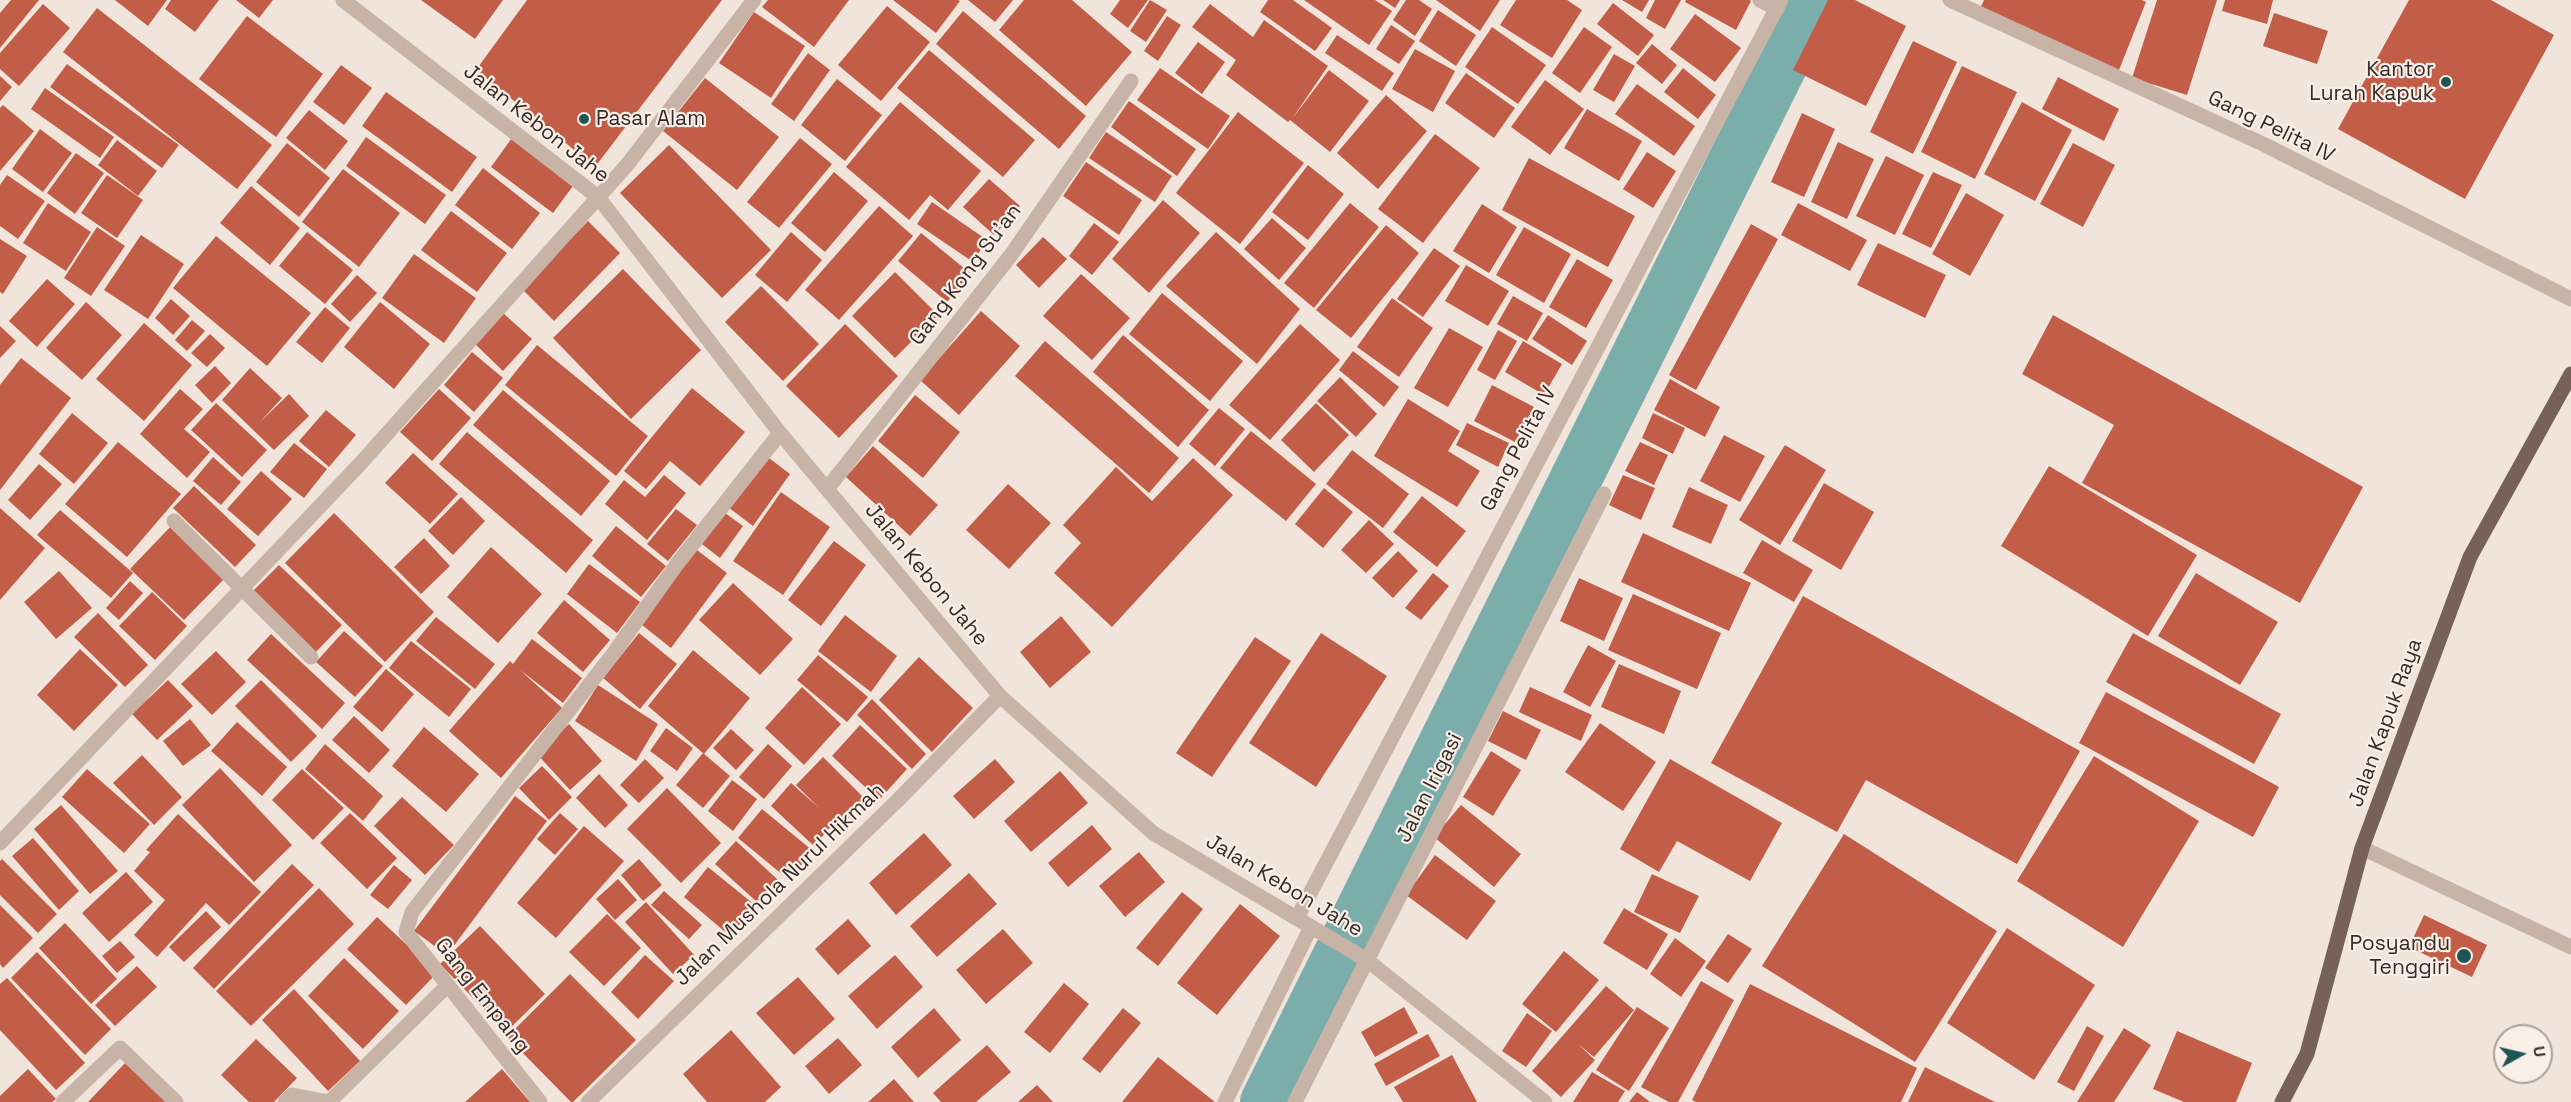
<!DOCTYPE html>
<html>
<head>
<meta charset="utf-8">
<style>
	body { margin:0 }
	#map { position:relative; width:2571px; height:1102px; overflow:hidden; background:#f1e5db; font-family:"Space Grotesk",sans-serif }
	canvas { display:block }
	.north { position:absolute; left:2493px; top:1024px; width:60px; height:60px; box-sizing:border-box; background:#f9efe7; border:2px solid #aba19b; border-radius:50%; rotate:82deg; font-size:16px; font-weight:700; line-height:24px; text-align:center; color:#352b28 }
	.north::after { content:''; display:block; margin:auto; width:21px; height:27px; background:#1f5555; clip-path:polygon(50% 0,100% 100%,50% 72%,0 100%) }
</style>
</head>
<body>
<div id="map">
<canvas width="2571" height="1102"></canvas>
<div class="north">U</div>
</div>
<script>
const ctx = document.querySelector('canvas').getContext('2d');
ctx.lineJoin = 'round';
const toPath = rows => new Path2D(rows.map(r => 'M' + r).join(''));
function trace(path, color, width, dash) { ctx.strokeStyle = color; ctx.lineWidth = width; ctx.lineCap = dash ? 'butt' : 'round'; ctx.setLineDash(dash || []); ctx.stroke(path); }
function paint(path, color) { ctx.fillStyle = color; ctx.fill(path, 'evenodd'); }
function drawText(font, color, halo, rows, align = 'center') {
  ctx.font = font + ' "Space Grotesk",sans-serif'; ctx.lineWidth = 4.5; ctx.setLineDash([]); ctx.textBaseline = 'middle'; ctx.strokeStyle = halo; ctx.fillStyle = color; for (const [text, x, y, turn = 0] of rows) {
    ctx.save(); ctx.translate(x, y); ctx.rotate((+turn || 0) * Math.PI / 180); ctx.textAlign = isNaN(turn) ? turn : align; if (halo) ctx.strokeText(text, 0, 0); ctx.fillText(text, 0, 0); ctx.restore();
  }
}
trace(toPath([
	[1266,1102,1814,0]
]), '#7badab', 52);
paint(toPath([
	[11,0,39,0,0,48,0,13],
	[115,0,167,0,148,26],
	[171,0,219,0,195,32,165,9],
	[236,0,273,0,259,18],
	[421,0,503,0,475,39],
	[527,0,722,0,595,167,476,70],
	[768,0,849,0,814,47,762,7],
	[893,0,958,0,960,1,936,33],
	[968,0,1013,0,995,22],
	[1024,0,1072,0,1132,52,1086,106,999,30],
	[1120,0,1148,0,1128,28,1110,14],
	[1150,0,1167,10,1146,42,1130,31],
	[1268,0,1293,0,1332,28,1315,51,1260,12],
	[1304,0,1375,0,1392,11,1369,45],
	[1383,0,1400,0,1395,8],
	[1406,0,1419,0,1432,9,1415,36,1393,20],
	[1436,0,1500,0,1480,31],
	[1516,0,1567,0,1582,10,1552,58,1500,25],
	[1622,0,1649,0,1642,12],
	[1655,0,1681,0,1665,29,1646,18],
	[1686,0,1750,0,1751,1,1736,30,1685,2],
	[1828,0,1855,0,1906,26,1866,106,1793,70],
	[1984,0,2142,0,2146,2,2119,70,1979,11],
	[2157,0,2217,0,2187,95,2132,78],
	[2225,0,2273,0,2267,24,2222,11],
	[2409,0,2491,0,2554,35,2465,199,2338,129],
	[1613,3,1654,35,1638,56,1597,24],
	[43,4,70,28,19,86,0,69,0,53],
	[1210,4,1253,37,1264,20,1328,66,1292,119,1329,70,1369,101,1330,152,1290,120,1288,122,1226,75,1236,60,1192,27],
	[887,6,930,42,881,101,838,65],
	[97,8,272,145,237,189,63,52],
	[1438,10,1476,35,1456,66,1419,41],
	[963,11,1086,116,1059,149,936,44],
	[754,12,805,46,771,98,719,63],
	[2274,13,2328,31,2317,64,2263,46],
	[1695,14,1741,48,1715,82,1670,49],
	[247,16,323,74,276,137,199,79],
	[1167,16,1181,25,1158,61,1144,51],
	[1391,25,1415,41,1399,64,1376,49],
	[1492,27,1546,65,1518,104,1465,67],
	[1584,27,1612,47,1580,93,1552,73],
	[1337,35,1394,73,1382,91,1325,53],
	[1913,41,1957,62,1913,154,1870,132],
	[1198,42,1225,62,1202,94,1175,73],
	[1652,44,1677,65,1662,84,1636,63],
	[1415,49,1455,71,1433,112,1392,89],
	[929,50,1035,140,1003,177,897,88],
	[808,53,830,70,794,121,771,104],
	[1614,54,1635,66,1614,102,1593,90],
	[67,64,179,145,162,168,50,87],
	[341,65,372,88,344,125,313,102],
	[1962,66,2017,92,1975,179,1921,152],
	[1160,68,1230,116,1208,149,1137,100],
	[1683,68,1716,95,1698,119,1664,92],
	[1466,73,1515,108,1494,138,1445,103],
	[0,76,12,87,0,101],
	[2058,77,2119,109,2104,141,2042,109],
	[705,78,779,137,737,190,663,131],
	[837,79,882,115,845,161,801,125],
	[1545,80,1584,109,1550,155,1511,127],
	[1637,84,1695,126,1674,156,1615,114],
	[45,88,114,137,100,158,31,109],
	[386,92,477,157,452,192,362,126],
	[1386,95,1427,131,1378,189,1337,153],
	[1129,101,1196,149,1177,176,1111,127],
	[900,102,981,171,948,210,930,195,909,220,846,167],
	[2022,102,2072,130,2035,201,1984,174],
	[3,105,34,131,0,171,0,108],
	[1587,109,1642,141,1619,181,1564,148],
	[309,110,348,141,325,170,286,138],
	[1238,112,1304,163,1240,244,1176,193],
	[1802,113,1835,129,1804,197,1771,182],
	[40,129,72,153,43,192,12,169],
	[1106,132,1172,176,1155,202,1089,158],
	[1435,134,1480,168,1423,243,1378,209],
	[514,135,576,182,553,213,491,167],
	[366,137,446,195,425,224,346,166],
	[800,138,832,164,779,228,747,202],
	[117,140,157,171,138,196,98,165],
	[1838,142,1874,159,1847,219,1811,202],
	[287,143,330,178,299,217,256,182],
	[2073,143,2115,165,2083,227,2040,204],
	[669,145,771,250,722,298,620,193],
	[1647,152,1676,171,1653,208,1623,189],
	[76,153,104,173,75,214,47,193],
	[1886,156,1924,175,1895,235,1856,216],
	[1529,158,1635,216,1608,267,1502,210],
	[1086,162,1142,200,1119,235,1063,196],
	[1308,165,1344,194,1308,240,1272,212],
	[483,168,540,213,512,249,455,205],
	[343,169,400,213,359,267,302,222],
	[834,172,868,201,825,252,791,223],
	[1933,172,1962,185,1931,248,1902,234],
	[7,175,45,201,18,239,0,226,0,185],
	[107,175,143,200,117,238,81,213],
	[989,179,1020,206,994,235,963,207],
	[251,186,300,228,270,265,220,223],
	[1966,193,2004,215,1970,276,1932,254],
	[1163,200,1200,233,1149,293,1112,259],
	[932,202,987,240,973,262,917,224],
	[48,203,91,232,66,271,23,243],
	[1350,203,1379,227,1314,308,1284,283],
	[1798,203,1867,240,1850,271,1781,235],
	[1482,204,1517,227,1489,273,1453,251],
	[879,206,913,236,839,320,805,290],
	[451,211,507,253,477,292,421,250],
	[1272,218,1306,248,1279,280,1244,249],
	[588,221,620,253,554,321,522,289],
	[1094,223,1119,242,1092,275,1069,256],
	[1751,224,1778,239,1696,390,1669,375],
	[1386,225,1419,253,1351,338,1316,310],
	[97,227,125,246,91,296,64,278],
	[1524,227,1571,254,1544,303,1496,275],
	[307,232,353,270,325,304,279,266],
	[791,232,822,260,787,302,755,275],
	[1216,232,1300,309,1257,364,1166,286],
	[921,233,970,273,947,302,898,261],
	[141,235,184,264,148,319,104,290],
	[216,236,311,313,267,366,173,288],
	[1043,237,1067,259,1039,288,1016,265],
	[0,239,27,256,3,294,0,292],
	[1878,243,1946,275,1925,318,1857,285],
	[1434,248,1460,266,1423,317,1397,299],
	[414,254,476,298,444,343,382,298],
	[1577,259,1613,280,1586,328,1549,307],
	[1466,265,1509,291,1488,326,1445,301],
	[623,269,701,350,631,419,553,338],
	[895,272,938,315,895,358,852,316],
	[1081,274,1130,318,1092,360,1043,316],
	[357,275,377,293,350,322,331,304],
	[47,279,75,304,37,347,9,321],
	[761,286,819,344,783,381,725,322],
	[1162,293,1243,361,1210,401,1129,334],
	[1513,296,1543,313,1527,341,1497,324],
	[1392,298,1433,328,1399,377,1357,347],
	[171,299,190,316,173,335,155,318],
	[86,302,122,335,82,380,46,348],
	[380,302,430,344,394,389,344,347],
	[325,307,350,328,322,363,296,342],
	[981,311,1020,346,959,415,920,380],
	[503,313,532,339,503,371,475,344],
	[1548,315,1587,341,1572,365,1532,339],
	[2053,315,2363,487,2300,603,2082,483,2114,425,2022,374],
	[192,320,205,331,187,351,175,340],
	[144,323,192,365,144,421,96,379],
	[845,324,898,376,839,438,786,386],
	[1300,324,1340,360,1270,440,1229,405],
	[0,326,16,341,0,358],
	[1449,328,1483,347,1448,407,1414,388],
	[1498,330,1517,341,1495,380,1477,370],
	[210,334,225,348,207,367,191,353],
	[1123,335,1209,410,1178,447,1093,372],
	[1045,341,1179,458,1149,493,1015,376],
	[1523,341,1562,364,1544,395,1505,372],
	[537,345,648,436,616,476,505,385],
	[1353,351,1399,387,1384,407,1339,370],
	[472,352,503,378,474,412,444,385],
	[21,358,71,398,0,490,0,385],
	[215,366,231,383,212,403,195,385],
	[250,368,282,398,260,422,289,394,309,416,274,450,222,400],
	[1340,377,1377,414,1356,437,1317,401],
	[1670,379,1720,407,1705,437,1654,410],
	[1492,385,1534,407,1515,442,1474,421],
	[692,388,745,432,700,486,670,461,646,489,624,471],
	[180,389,203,409,184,429,210,452,187,478,140,434],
	[439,389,471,418,432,461,400,432],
	[503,390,610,481,581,516,473,425],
	[915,395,960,432,923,478,878,441],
	[1408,399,1460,431,1448,451,1480,471,1457,507,1374,456],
	[216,403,267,450,242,477,191,430],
	[1316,403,1349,435,1314,472,1281,440],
	[1219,408,1245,429,1215,466,1189,444],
	[326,410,356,435,329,467,299,441],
	[72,413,108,443,74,484,39,454],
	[1653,413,1685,428,1673,454,1642,438],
	[1467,423,1509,443,1498,467,1456,445],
	[1251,431,1316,484,1286,521,1220,468],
	[467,432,593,540,566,573,439,464],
	[1724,435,1765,456,1740,502,1700,481],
	[118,442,181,494,127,557,65,504],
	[1640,442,1668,455,1654,485,1625,471],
	[294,443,327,469,304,498,270,472],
	[1785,445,1826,470,1780,545,1739,520],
	[873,446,938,505,910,536,846,477],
	[1352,450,1409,494,1383,528,1326,484],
	[413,453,458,494,430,524,385,483],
	[765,455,790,474,753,526,728,507],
	[213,457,241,482,221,505,193,481],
	[1193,458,1233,495,1112,627,1054,573,1081,543,1063,525,1116,467,1152,501],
	[39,464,62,484,30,520,8,500],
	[2049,466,2197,555,2148,636,2001,546],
	[261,471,292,499,258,536,227,509],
	[664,475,686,493,647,540,605,504,624,480,645,497],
	[1623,475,1655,488,1641,520,1609,505],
	[1824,483,1874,512,1841,570,1792,541],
	[1008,484,1051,523,1009,569,966,530],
	[194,486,256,545,235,567,173,508],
	[1689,487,1728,505,1711,544,1672,527],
	[1324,488,1353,512,1323,548,1295,524],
	[781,492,830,527,783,595,733,561],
	[1422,496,1466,531,1437,567,1393,532],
	[461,497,485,521,453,555,428,531],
	[0,508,45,548,0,600],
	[676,509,697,525,668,561,647,544],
	[60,510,133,573,111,598,37,535],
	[721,510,743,526,720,558,698,541],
	[334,513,434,612,385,662,285,563],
	[1369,520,1394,544,1366,573,1341,550],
	[174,523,228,575,184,620,130,569],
	[616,526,666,566,641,597,592,556],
	[1643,533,1751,583,1729,631,1621,582],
	[424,538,450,566,421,594,394,567],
	[1762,540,1813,570,1794,602,1743,573],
	[834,541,866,565,821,626,788,600],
	[491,547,542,594,498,643,447,597],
	[693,547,727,573,671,648,637,621],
	[1398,551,1418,571,1393,598,1372,578],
	[589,564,640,602,617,633,567,594],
	[279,565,342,625,313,655,250,594],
	[59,571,92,608,56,639,24,602],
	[1433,573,1449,586,1421,620,1405,608],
	[2196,573,2278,622,2240,685,2158,636],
	[1579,578,1623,598,1604,641,1560,621],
	[130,581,143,593,119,620,106,608],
	[733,583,793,639,760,675,699,620],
	[152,592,187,626,155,660,119,626],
	[1633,594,1721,633,1697,689,1608,650],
	[1803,596,2080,751,2017,864,1866,780,1837,832,1711,763],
	[564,600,610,640,583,672,537,633],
	[98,613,148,665,125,687,74,637],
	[845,615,897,656,871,692,818,651],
	[1061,616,1091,652,1050,688,1020,652],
	[436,617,495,664,475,689,416,641],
	[344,631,383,666,355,697,316,662],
	[639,633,677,664,640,709,603,678],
	[1321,633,1387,676,1316,787,1249,743],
	[2133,633,2281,714,2254,764,2106,682],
	[271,634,345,703,322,729,247,660],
	[1255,637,1291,661,1212,777,1176,753],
	[532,639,582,678,563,703,520,670,562,708,501,778,449,731,510,661,513,664],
	[411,641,471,689,449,717,389,668],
	[1588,645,1616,661,1590,707,1563,692],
	[80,649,118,685,74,731,37,695],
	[693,650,750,698,704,754,648,706],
	[216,651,246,682,212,715,181,684],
	[818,655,868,697,847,722,797,680],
	[919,657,973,708,932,752,879,700],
	[1619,664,1681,691,1664,734,1601,707],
	[386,669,414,694,382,732,353,707],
	[168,680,193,706,157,740,132,714],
	[261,680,317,736,291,762,235,706],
	[598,685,658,724,636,761,575,721],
	[802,687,841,724,804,765,765,728],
	[1530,687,1592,715,1581,741,1519,712],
	[2106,692,2279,787,2253,837,2079,743],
	[872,699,926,754,912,769,857,715],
	[1503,711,1541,730,1526,760,1488,741],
	[354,716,390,750,369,773,332,740],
	[190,719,211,745,183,766,163,741],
	[237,722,287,767,262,796,211,751],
	[1600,723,1656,762,1623,811,1565,772],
	[569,724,602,761,570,790,537,754],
	[860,725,907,769,879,800,832,756],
	[424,727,479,774,446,812,392,766],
	[666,728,693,748,677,771,650,751],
	[731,729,754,750,736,770,713,748],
	[325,744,383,796,363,821,305,769],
	[768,744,792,766,764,799,739,777],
	[1491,751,1521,770,1493,816,1463,797],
	[703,753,730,776,703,808,676,785],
	[142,755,182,797,154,825,113,783],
	[2094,756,2199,821,2123,947,2017,881],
	[823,757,866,800,840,827,835,822,814,846,771,806,791,783,819,808,796,785],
	[645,759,664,778,639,803,620,785],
	[995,759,1015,782,974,819,953,796],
	[1670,759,1782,823,1750,881,1677,841,1659,872,1620,849],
	[542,766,572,797,549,820,519,788],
	[220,768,292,845,254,882,182,805],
	[87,769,150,824,124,853,62,797],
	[302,769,344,808,313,840,272,800],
	[1060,771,1088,803,1031,852,1004,821],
	[599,774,628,805,605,828,576,798],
	[732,780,757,799,733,831,708,811],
	[667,788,721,843,681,883,627,829],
	[515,796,547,821,447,955,414,931],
	[402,797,454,845,425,875,374,826],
	[61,805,118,871,90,894,34,829],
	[1461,805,1521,854,1494,887,1434,837],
	[762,809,813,851,789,880,738,838],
	[350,813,397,858,367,889,320,843],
	[560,813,578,829,555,855,537,839],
	[178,814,261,892,229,925,206,903,157,957,134,935,165,900,134,871,150,852,146,850],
	[1092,825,1112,849,1068,887,1048,863],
	[584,826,624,861,556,938,517,903],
	[924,833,952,865,896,915,869,883],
	[1844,834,1997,931,1915,1062,1762,966],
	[33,838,79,891,59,910,12,856],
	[736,841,778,880,757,902,715,864],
	[1139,852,1165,882,1125,917,1099,886],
	[1435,855,1496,901,1467,940,1406,895],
	[2,859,57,914,38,933,0,895,0,861],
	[639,859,662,885,643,901,621,875],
	[292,864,314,885,214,989,193,968],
	[394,865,412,880,388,909,370,895],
	[708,867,756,906,730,936,684,897],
	[126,872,153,902,109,942,82,913],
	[969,873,997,904,937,957,910,926],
	[1652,874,1699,896,1680,933,1634,912],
	[618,879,637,900,615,920,596,899],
	[319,888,354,924,251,1026,216,991],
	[664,891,702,925,689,939,651,905],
	[1182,892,1203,909,1158,966,1136,948],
	[646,902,694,955,673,974,625,922],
	[1240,904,1280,936,1217,1015,1177,983],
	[0,905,33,938,3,968,0,964],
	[1624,908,1668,934,1647,970,1603,943],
	[206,911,221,927,184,962,169,947],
	[607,914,641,948,604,986,569,952],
	[2424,915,2487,945,2472,977,2409,947],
	[377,917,437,973,406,1005,347,949],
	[848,919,871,946,838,975,815,949],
	[65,923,117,979,91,1004,39,948],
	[480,926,545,994,506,1032,440,964],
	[2007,928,2095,985,2034,1080,1947,1023],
	[1003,929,1033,963,986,1004,956,970],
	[1728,934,1752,949,1728,983,1705,968],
	[1675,938,1706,961,1681,997,1650,974],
	[120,941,135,957,117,973,102,956],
	[1564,951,1599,980,1556,1032,1522,1004],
	[37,952,111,1029,85,1055,11,978],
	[645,955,674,981,638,1019,611,992],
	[895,955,923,987,877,1029,848,996],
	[344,958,399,1011,363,1049,308,996],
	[137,966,157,987,115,1026,95,1005],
	[570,974,636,1040,573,1102,571,1102,507,1037],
	[798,977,835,1019,794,1055,756,1013],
	[7,978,85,1063,56,1090,0,1030,0,984],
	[1701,981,1734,1000,1678,1102,1669,1102,1641,1087],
	[1064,983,1089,1004,1050,1053,1024,1032],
	[1750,984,1917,1068,1901,1102,1696,1102,1692,1100],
	[1606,986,1634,1010,1594,1057,1578,1044,1595,1060,1561,1097,1532,1071],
	[294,989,360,1061,328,1091,262,1020],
	[1404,1007,1418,1033,1375,1057,1361,1032],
	[1637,1007,1669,1028,1629,1091,1596,1070],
	[934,1008,961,1040,918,1078,891,1047],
	[1123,1008,1141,1023,1100,1073,1082,1059],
	[1527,1013,1552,1031,1526,1067,1502,1051],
	[2087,1026,2104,1036,2074,1091,2057,1082],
	[2124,1028,2151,1045,2114,1102,2077,1102],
	[731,1030,781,1087,765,1102,707,1102,683,1074],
	[2177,1031,2252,1063,2236,1102,2184,1102,2153,1089],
	[1428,1034,1440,1056,1386,1086,1374,1064],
	[838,1038,862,1065,829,1094,805,1066],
	[256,1039,297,1078,274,1102,249,1102,221,1075],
	[987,1045,1011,1072,976,1102,941,1102,933,1093],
	[1452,1055,1477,1102,1403,1102,1394,1087],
	[1158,1057,1215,1102,1122,1102],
	[126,1062,168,1102,88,1102],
	[1925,1067,1995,1102,1908,1102],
	[28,1069,56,1099,52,1102,0,1102,0,1096],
	[502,1069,530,1102,465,1102],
	[1592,1072,1625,1091,1618,1102,1573,1102],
	[894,1079,914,1102,868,1102],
	[1037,1085,1053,1102,1018,1102],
	[1637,1092,1650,1102,1629,1102]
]), '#c25d48');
trace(toPath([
	[343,0,598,197,780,433,1000,696,1153,833,1367,960,1545,1102],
	[1760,0,1777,9],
	[1950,0,2263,144,2571,299],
	[827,489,1011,255,1131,81],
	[174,521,311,657],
	[0,843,360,464,627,165,754,0],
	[2362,848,2571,947],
	[1297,918,1781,0],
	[63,1102,120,1048,176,1102],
	[285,1102,292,1095,329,1102,447,986],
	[540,1102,406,932,412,912,613,654,677,564,780,433],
	[588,1102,898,800,1000,696],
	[1225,1102,1311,927],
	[1295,1102,1604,494]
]), '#c8b4a7', 15);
trace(toPath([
	[2282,1102,2307,1054,2362,848,2470,557,2571,374]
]), '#776159', 15);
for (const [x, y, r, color] of [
	[2446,82,6,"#1f5555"],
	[584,119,6,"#1f5555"],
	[2464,956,8,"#1f5555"]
]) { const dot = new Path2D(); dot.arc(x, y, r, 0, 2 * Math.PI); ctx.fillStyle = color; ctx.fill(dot); trace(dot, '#f9efe7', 2); }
drawText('21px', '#352b28', '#f9efe7', [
	["Kantor",2434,70],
	["Lurah Kapuk",2434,94],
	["Pasar Alam",596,119,"left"],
	["Posyandu",2450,944],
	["Tenggiri",2450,968]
], 'right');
drawText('21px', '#352b28', '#f9efe7', [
	["Jalan Kebon Jahe",536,124,38],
	["Gang Pelita IV",2271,127,26],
	["Gang Kong Su'an",966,275,-53],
	["Gang Pelita IV",1519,449,-62],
	["Jalan Kebon Jahe",926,575,50],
	["Jalan Kapuk Raya",2386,723,-70],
	["Jalan Irigasi",1430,788,-63],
	["Jalan Mushola Nurul Hikmah",780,885,-44],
	["Jalan Kebon Jahe",1284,886,31],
	["Gang Empang",482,996,52]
]);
</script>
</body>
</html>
